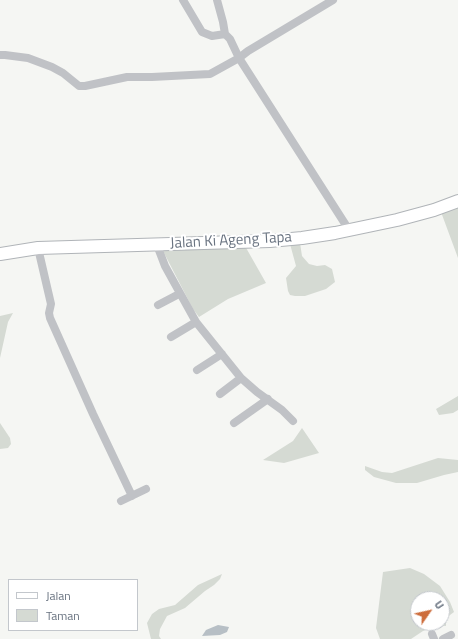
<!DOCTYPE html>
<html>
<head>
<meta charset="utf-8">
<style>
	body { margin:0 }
	#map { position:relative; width:458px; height:639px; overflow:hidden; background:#f5f6f3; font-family:"Titillium Web",sans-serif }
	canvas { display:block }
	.legend { position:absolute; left:8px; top:579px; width:130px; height:52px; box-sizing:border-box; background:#fff; border:1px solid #c3c7cc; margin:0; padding:5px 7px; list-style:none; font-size:12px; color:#697380 }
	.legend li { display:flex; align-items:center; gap:8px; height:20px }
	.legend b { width:20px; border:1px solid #c3c7cc }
	.north { position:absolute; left:410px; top:591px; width:40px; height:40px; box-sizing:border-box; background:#fff; border:1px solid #c3c7cc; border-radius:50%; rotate:56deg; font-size:11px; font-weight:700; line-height:16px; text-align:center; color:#697380 }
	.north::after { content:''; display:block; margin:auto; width:14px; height:18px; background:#cd6d3c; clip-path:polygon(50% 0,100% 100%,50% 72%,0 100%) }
</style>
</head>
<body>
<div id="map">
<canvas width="458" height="639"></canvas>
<ul class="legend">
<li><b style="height:5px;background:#fff"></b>Jalan</li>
<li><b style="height:11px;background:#d5dad3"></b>Taman</li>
</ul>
<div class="north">U</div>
</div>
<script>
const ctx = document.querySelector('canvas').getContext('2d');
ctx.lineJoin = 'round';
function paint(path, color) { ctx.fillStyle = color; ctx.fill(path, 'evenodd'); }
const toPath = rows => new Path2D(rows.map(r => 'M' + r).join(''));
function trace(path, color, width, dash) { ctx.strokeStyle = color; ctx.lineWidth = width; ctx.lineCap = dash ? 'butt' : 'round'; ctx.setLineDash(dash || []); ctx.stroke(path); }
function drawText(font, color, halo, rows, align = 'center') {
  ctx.font = font + ' "Titillium Web",sans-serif'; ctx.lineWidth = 4; ctx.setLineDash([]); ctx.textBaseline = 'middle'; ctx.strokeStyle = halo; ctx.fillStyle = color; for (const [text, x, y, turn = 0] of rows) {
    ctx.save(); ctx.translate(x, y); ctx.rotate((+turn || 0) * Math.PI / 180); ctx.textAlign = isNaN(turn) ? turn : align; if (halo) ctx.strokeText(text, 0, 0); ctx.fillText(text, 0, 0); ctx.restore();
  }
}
paint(toPath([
	[458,205,458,258,441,212],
	[300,243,302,256,309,264,317,266,325,265,332,269,335,282,326,289,305,296,295,296,290,295,288,291,286,278,296,266,290,244],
	[245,246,266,283,228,299,199,317,193,309,162,249],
	[13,313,8,322,0,358,0,316],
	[458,396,458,410,453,413,439,415,436,409],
	[0,423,10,438,11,444,8,448,0,449],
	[302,428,319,453,284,463,263,460,293,441],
	[438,458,458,460,458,472,444,475,417,483,396,483,374,477,365,470,365,466,382,472,392,473],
	[410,568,424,574,440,586,450,602,454,612,446,618,446,626,438,625,423,631,411,639,380,639,376,628,383,572],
	[418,599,442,599,442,623,418,623],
	[222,574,220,579,214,585,205,591,185,608,167,616,160,629,159,636,161,639,151,639,147,623,152,614,159,609,175,605,198,585]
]), '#d5dad3');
paint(toPath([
	[218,625,229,627,227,632,220,635,202,636,206,630]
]), '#b7bfc5');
const secondary = toPath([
	[0,254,38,248,270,241,302,238,335,233,397,220,434,210,458,201]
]);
trace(secondary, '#b0b4b8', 14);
trace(toPath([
	[183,0,202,32,212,36,225,34,230,39,239,58,349,230],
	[217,0,223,22,225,34],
	[0,55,5,55,28,58,52,67,63,73,79,86,85,86,127,77,152,77,210,74,239,58,248,51,333,0],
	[157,245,165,266,196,322,241,378,257,392,282,410,293,421],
	[38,248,51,304,49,313,50,318,93,414,132,496],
	[158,305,179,294],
	[171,337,196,322],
	[197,370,222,354],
	[220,394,241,378],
	[234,423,268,399],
	[121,501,146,489],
	[432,634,434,639],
	[443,639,451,635]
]), '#c0c2c6', 8);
trace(secondary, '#fff', 12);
drawText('15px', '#697380', '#fff', [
	["Jalan Ki Ageng Tapa",231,241,-3]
]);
</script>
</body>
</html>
